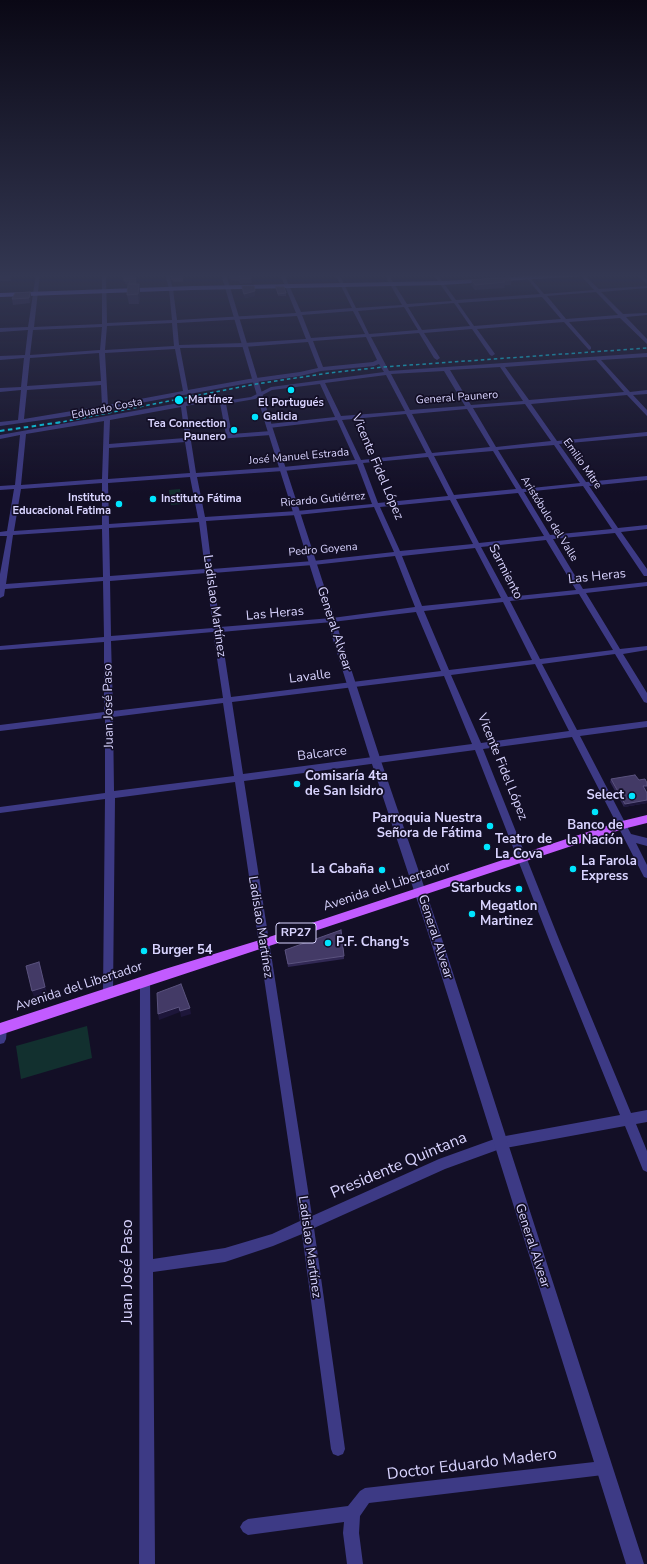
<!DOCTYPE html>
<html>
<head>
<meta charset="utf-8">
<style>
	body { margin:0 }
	canvas { display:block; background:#130f26 }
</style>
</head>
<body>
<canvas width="647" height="1564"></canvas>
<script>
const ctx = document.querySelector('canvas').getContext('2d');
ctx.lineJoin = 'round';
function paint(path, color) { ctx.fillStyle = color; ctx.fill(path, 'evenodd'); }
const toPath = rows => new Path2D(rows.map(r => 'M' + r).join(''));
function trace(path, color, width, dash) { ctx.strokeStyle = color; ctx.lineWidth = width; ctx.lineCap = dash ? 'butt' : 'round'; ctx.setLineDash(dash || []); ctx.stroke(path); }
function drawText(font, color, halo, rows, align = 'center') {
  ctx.font = font + ' "Nunito Sans",sans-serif'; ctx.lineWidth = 3.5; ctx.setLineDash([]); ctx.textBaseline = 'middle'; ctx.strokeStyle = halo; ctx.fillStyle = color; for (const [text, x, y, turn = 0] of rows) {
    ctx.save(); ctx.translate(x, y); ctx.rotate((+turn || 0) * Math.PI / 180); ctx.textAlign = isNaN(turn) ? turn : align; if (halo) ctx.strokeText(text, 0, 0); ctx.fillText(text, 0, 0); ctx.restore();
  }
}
paint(toPath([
	[180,489,182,504,171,505,169,490],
	[87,1026,92,1058,21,1079,16,1046]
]), '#12302f');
paint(toPath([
	[36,274,40,274,34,327,102,324,102,274,106,274,107,323,172,320,169,289,165,274,169,274,173,289,177,320,296,313,280,274,284,274,301,312,352,308,335,274,339,274,356,308,402,305,384,274,388,274,407,304,452,301,433,274,437,274,456,300,540,294,523,274,527,274,544,294,594,290,579,274,583,274,599,289,647,286,647,288,601,292,623,314,647,313,647,315,626,317,647,339,647,344,620,318,569,322,591,347,591,349,589,350,564,322,477,329,495,354,492,356,490,355,472,329,424,333,440,358,437,360,434,358,419,333,371,337,389,371,647,353,647,357,601,360,630,392,647,390,647,394,633,395,647,410,647,416,627,395,531,404,557,441,647,432,647,436,559,444,586,482,647,476,647,480,589,486,618,528,647,525,647,529,621,532,647,569,647,576,644,576,615,533,553,539,583,589,647,582,647,586,586,593,620,649,647,646,647,650,623,654,647,693,647,703,644,702,615,654,542,664,577,730,647,721,647,727,580,736,631,834,647,838,647,846,636,843,647,865,647,878,644,877,572,737,483,749,560,942,631,1113,647,1110,647,1122,636,1124,647,1151,647,1172,643,1170,625,1126,500,1149,445,1169,314,1228,345,1449,343,1454,338,1456,333,1454,331,1449,302,1234,273,1246,225,1262,153,1272,155,1564,139,1564,140,981,141,978,145,976,149,978,150,981,153,1259,225,1248,272,1234,300,1221,235,782,115,798,113,993,112,996,108,998,104,996,103,993,105,799,0,813,0,807,105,793,105,718,0,731,0,725,104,712,104,642,0,650,0,646,104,637,103,581,5,589,4,596,0,598,0,574,7,536,0,536,0,532,7,531,14,489,0,490,0,486,15,485,20,435,0,439,0,435,218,396,224,401,251,397,271,387,384,372,379,364,374,366,321,371,300,376,249,383,64,417,0,426,0,422,18,420,21,390,0,392,0,388,21,387,24,358,0,360,0,356,25,355,28,330,0,332,0,328,28,327,36,274],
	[596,292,618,315,566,319,547,296,596,292],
	[542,297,561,319,474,326,458,303,542,297],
	[454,303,470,326,422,330,408,307,454,303],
	[404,307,418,330,369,334,358,311,404,307],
	[353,311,365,334,311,338,302,315,353,311],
	[297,316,306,339,244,343,179,345,177,323,297,316],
	[172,323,174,346,105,350,107,326,172,323],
	[102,327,100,350,30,355,33,330,102,327],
	[366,337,377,360,373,362,323,367,313,341,366,337],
	[308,342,318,368,300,372,249,379,188,390,180,348,244,347,308,342],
	[175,349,183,391,108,405,105,353,175,349],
	[99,353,101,381,27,386,30,358,99,353],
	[596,360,624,392,529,400,505,367,596,360],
	[500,367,523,401,471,405,450,370,500,367],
	[444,371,465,406,410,410,391,374,444,371],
	[386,375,405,411,341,416,325,383,386,375],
	[320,384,335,417,269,424,266,426,269,428,337,420,355,460,283,467,196,473,191,441,271,435,274,433,271,431,232,434,226,404,255,399,272,390,320,384],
	[101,385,102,406,24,419,27,390,101,385],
	[217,400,220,403,226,435,191,438,186,406,217,400],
	[525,404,551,441,496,447,473,408,525,404],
	[181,407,185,438,109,444,110,420,181,407],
	[467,409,490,447,432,453,412,414,467,409],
	[406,414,426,453,361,460,342,420,406,414],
	[104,421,102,479,21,485,26,434,104,421],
	[185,442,190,473,108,479,109,448,185,442],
	[554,445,580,483,522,489,498,450,554,445],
	[493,451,516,489,454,495,434,456,493,451],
	[428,457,448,496,378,503,363,463,428,457],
	[357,464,372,504,297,511,205,517,197,477,283,471,357,464],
	[190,477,198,518,109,524,108,483,190,477],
	[102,483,102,525,14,531,21,489,102,483],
	[583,486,612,529,550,535,524,492,583,486],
	[518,493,544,536,479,543,456,499,518,493],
	[450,500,473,544,400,551,380,507,450,500],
	[374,507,394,552,313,561,212,569,206,521,297,515,374,507],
	[199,522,205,569,110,576,109,528,199,522],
	[102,529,103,577,6,584,13,535,102,529],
	[546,540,576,590,508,597,481,547,546,540],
	[475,548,501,598,422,606,402,556,475,548],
	[395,556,415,607,332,618,220,627,213,573,313,565,395,556],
	[206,573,213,628,111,636,110,581,206,573],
	[579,594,613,650,540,659,510,601,579,594],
	[503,602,532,660,449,670,424,611,503,602],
	[416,612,441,671,231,697,221,632,332,622,416,612],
	[213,632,223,698,113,711,111,641,213,632],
	[535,664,569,731,481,743,451,675,535,664],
	[444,676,472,744,243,774,232,702,444,676],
	[223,703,234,776,114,791,113,717,223,703],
	[475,750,550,942,620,1115,500,1137,439,1159,312,1216,244,781,475,750],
	[636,274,640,274,647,280,647,284,636,274],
	[0,1023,5,1024,7,1028,6,1039,4,1043,0,1044,0,1023],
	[603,1461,608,1463,610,1468,608,1473,603,1475,369,1503,360,1516,359,1533,363,1564,347,1564,343,1533,344,1522,248,1535,243,1532,240,1527,243,1522,248,1519,348,1506,360,1491,365,1488,603,1461]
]), '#3d3a85');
paint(toPath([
	[221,274,226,274,272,426,381,761,441,936,644,1564,626,1564,429,936,371,761,266,426,221,274]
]), '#3d3a85');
paint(toPath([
	[564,274,587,274,584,276,442,285,192,290,0,297,0,293,192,286,442,281,564,274]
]), '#6f6bff');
paint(toPath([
	[647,815,647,823,623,829,0,1035,0,1023,165,969,263,939,618,822,647,815]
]), '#c25bff');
trace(toPath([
	[57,423,256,384,329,373,383,367,647,348]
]), '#00e5ff', 1.5, [3.5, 3]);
trace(toPath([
	[0,431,62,422]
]), '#00e5ff', 2, [4.5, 3.5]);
paint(toPath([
	[0,274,11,274,11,281,0,281],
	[124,274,136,284,139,284,140,293,139,304,129,304,127,295,129,284,125,284],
	[171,274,183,280,183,282,173,282],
	[227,274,250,274,251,278,252,283,240,284,239,281,231,280],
	[490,274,504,274,503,276,492,277],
	[472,280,511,280,511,285,505,285,504,288,475,290,471,285],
	[242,286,255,296,245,298,242,290],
	[276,287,286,293,286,296,278,296],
	[30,292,31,297,30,303,13,305,12,299],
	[611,779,639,780,647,789,645,789,647,793,647,803,624,807,610,782],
	[285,950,344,956,344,959,288,967]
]), '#312854');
paint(toPath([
	[9,274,11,274,11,281],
	[139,284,140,293,139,304,138,294],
	[255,291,255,296,245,298,244,294],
	[30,292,31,297,30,303,29,298],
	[643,786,647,786,647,789,642,790],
	[647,800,647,803,624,807,625,804],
	[39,962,41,968,47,993,34,997,32,991],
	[179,1007,180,1012,159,1020,158,1014],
	[190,1008,191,1014,181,1017,180,1011]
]), '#1d163a');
const building = toPath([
	[124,274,135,274,136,284,129,284,130,281,124,281,124,274],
	[171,274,181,274,183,280,172,280,171,274],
	[230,274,250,274,251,278,240,278,239,275,230,275,230,274],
	[509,277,511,280,503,280,505,282,475,285,472,280,509,277],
	[128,284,139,284,138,294,127,295,128,284],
	[242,286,254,286,255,291,244,294,242,286],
	[276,287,284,287,286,293,278,294,276,287],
	[30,292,29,298,12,299,15,293,30,292],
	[635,775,639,780,645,779,647,783,647,786,643,786,647,793,647,800,625,804,611,779,635,775],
	[341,930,344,956,288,964,285,950,341,930],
	[39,962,45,987,32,991,26,966,39,962],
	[181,984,190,1008,180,1011,179,1007,158,1014,157,993,181,984]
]);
paint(building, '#433a66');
trace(building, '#5a527e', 1);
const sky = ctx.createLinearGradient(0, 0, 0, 493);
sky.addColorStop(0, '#0a0815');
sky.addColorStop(0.56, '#333752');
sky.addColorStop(1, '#33375200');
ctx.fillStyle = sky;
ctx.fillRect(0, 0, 647, 493);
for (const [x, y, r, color] of [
	[291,390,4,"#00e5ff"],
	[179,400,5,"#00e5ff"],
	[255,417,4,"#00e5ff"],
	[234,430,4,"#00e5ff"],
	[153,499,4,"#00e5ff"],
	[119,504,4,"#00e5ff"],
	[297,784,4,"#00e5ff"],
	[632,796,4,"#00e5ff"],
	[595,812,4,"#00e5ff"],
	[490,826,4,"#00e5ff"],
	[487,847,4,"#00e5ff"],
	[573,869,4,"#00e5ff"],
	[382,870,4,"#00e5ff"],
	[519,889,4,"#00e5ff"],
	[472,914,4,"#00e5ff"],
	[328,943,4,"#00e5ff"],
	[144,951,4,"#00e5ff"]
]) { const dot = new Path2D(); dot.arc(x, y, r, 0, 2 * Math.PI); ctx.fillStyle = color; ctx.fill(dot); trace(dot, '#130f26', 1.5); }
drawText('11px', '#d9d4ff', '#130f26', [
	["General Paunero",457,398,-4],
	["Eduardo Costa",107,409,-11],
	["José Manuel Estrada",299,457,-5],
	["Emilio Mitre",582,464,55],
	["Ricardo Gutiérrez",323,500,-5],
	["Aristóbulo del Valle",549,519,58],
	["Pedro Goyena",323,550,-5]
]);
drawText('bold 11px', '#d9d4ff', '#130f26', [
	["Martínez",188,400],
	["El Portugués",291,403,"center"],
	["Galicia",263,417],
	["Tea Connection",226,424,"right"],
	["Paunero",226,437,"right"],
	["Instituto",111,498,"right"],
	["Educacional Fatima",111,511,"right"],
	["Instituto Fátima",161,499]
], 'left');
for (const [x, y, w] of [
	[296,933,40]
]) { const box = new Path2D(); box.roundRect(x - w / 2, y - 10, w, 20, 3); ctx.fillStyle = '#130f26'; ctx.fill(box); trace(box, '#d9d4ff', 1); }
drawText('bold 12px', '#d9d4ff', null, [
	["RP27",296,933]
]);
drawText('13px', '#d9d4ff', '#130f26', [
	["Vicente Fidel López",377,467,67],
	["Sarmiento",505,572,63],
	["Las Heras",597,577,-6],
	["Ladislao Martínez",214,606,82],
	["Las Heras",275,614,-5],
	["General Alvear",334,629,72],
	["Lavalle",310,677,-7],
	["Juan José Paso",109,706,-91],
	["Balcarce",322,754,-7],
	["Vicente Fidel López",502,767,68],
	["Avenida del Libertador",387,887,-18],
	["Ladislao Martínez",260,927,81],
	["General Alvear",435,937,72],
	["Avenida del Libertador",79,987,-18],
	["General Alvear",532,1246,72],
	["Ladislao Martínez",309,1247,82]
]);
drawText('bold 13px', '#d9d4ff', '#130f26', [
	["Comisaría 4ta",305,777],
	["de San Isidro",305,792],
	["Select",624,796,"right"],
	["Parroquia Nuestra",482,819,"right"],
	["Señora de Fátima",482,834,"right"],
	["Banco de",595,826,"center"],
	["la Nación",595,841,"center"],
	["Teatro de",495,840],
	["La Cova",495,855],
	["La Farola",581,862],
	["Express",581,877],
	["La Cabaña",374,870,"right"],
	["Starbucks",511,889,"right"],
	["Megatlon",480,907],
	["Martinez",480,922],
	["P.F. Chang's",336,943],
	["Burger 54",152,951]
], 'left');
drawText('16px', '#d9d4ff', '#130f26', [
	["Presidente Quintana",399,1166,-23],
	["Juan José Paso",128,1272,-90],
	["Doctor Eduardo Madero",472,1465,-7]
]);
</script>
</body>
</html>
